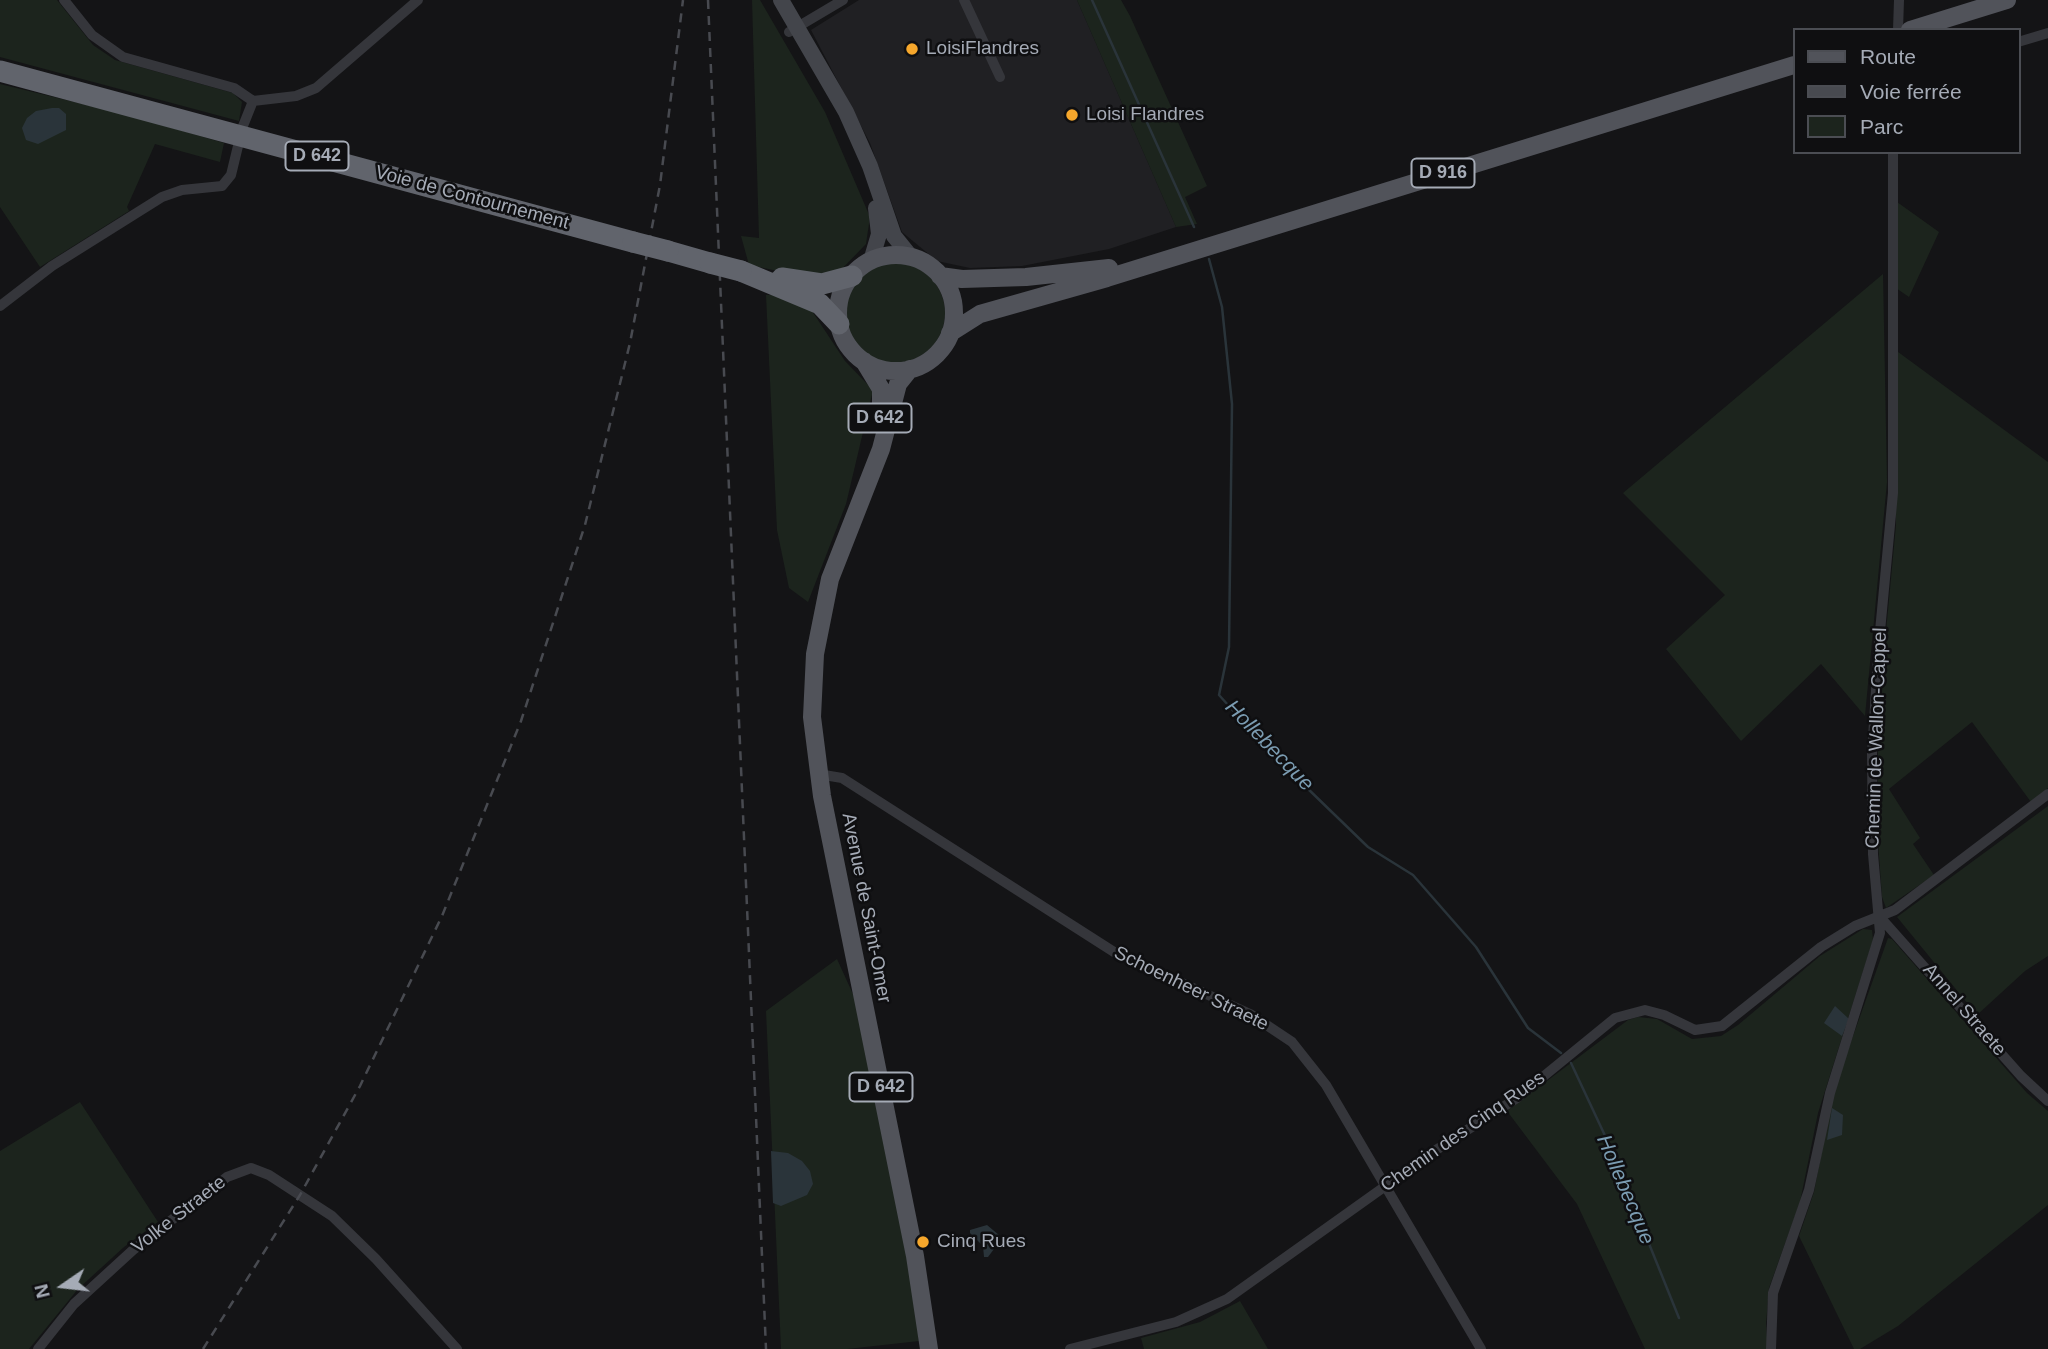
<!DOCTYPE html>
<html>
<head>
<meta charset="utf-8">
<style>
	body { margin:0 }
	#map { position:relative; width:2048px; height:1349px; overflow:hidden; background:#141416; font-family:Helvetica,sans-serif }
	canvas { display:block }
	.legend { position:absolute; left:1793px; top:28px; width:228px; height:126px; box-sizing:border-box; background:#0f0f11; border:2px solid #4b4d53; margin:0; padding:9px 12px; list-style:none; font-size:21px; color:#a5abb6 }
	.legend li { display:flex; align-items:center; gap:14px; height:35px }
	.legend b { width:35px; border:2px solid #4b4d53 }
	.north { position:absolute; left:28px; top:1251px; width:70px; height:70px; -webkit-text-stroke:5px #0f0f11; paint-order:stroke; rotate:256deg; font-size:19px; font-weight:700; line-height:28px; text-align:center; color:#a5abb6 }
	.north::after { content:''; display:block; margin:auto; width:24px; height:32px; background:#a5abb6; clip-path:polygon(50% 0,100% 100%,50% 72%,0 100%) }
</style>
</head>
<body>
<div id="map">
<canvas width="2048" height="1349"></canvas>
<ul class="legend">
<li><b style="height:9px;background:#51535a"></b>Route</li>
<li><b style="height:9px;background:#484a50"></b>Voie ferrée</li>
<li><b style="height:19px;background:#1c241d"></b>Parc</li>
</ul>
<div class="north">N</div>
</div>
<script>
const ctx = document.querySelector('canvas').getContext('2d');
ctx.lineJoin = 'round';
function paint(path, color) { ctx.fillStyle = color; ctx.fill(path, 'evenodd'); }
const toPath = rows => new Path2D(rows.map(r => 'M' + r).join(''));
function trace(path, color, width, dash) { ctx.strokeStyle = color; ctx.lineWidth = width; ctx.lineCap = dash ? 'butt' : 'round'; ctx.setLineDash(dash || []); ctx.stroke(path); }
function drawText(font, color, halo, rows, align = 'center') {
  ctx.font = font + ' Helvetica,sans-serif'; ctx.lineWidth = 5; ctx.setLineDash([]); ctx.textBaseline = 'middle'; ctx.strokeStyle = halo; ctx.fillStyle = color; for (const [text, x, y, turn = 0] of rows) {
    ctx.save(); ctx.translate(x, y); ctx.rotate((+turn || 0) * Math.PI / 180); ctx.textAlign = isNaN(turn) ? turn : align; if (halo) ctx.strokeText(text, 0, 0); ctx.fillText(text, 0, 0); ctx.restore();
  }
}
paint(toPath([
	[859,0,1077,0,1176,227,1109,249,1022,266,970,268,937,261,902,232,870,143,811,30]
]), '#202023');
paint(toPath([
	[0,0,57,0,93,45,115,60,233,93,242,102,239,121,0,57],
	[752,0,760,0,825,112,870,217,866,244,836,275,783,272,749,265,741,236,759,238],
	[1077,0,1121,0,1130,16,1207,186,1185,197,1197,224,1176,227],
	[0,84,128,115,224,143,220,162,155,144,127,207,129,211,40,267,0,207],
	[1897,202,1939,232,1909,297,1893,286],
	'845 313a50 50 0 1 1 100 0a50 50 0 1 1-100 0Z',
	[1883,274,1887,482,1865,716,1821,664,1741,741,1666,649,1725,595,1623,493],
	[766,295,780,295,810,308,845,361,873,390,846,504,808,602,789,588,777,530],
	[1894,349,2048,462,2048,788,2031,802,1972,722,1889,789,1920,838,1913,844,1934,875,1886,908,1882,897,1878,842,1878,717,1896,525],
	[2048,806,2048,956,2025,971,1977,1015,1897,917],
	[1863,929,1872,930,1873,940,1818,1113,1800,1202,1769,1288,1766,1324,1768,1349,1645,1349,1577,1204,1507,1111,1628,1020,1638,1017,1657,1019,1692,1039,1721,1036,1738,1025,1820,956],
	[1888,938,1892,939,2027,1093,2048,1111,2048,1205,1898,1326,1860,1349,1854,1349,1799,1236,1814,1192,1831,1103,1842,1067],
	[837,959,857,1003,912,1281,919,1341,847,1349,781,1349,766,1011],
	[80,1102,158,1222,124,1247,78,1289,29,1349,0,1349,0,1151],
	[1240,1301,1268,1349,1144,1349,1141,1338,1200,1322]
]), '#1c241d');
paint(toPath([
	[52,108,59,108,66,114,66,130,38,144,26,140,22,128,27,118,36,111],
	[1835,1006,1849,1019,1842,1036,1824,1023],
	[1832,1108,1843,1115,1842,1135,1827,1140],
	[771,1151,788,1153,802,1161,810,1171,813,1184,807,1195,781,1206,773,1203],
	[987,1225,999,1235,1000,1241,988,1257,984,1257,983,1246,970,1233,970,1230]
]), '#2a343a');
trace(toPath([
	[1092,0,1194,227],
	[1209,259,1222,307,1232,404,1229,647,1219,695,1274,756,1368,847,1413,875,1476,947,1528,1028,1561,1053],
	[1571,1063,1608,1142,1679,1318]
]), '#2a343a', 2.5);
trace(toPath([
	[64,0,92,35,123,57,234,88,253,101],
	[964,0,1000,77],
	[1898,30,1899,0],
	[789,32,843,0],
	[2018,42,2048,33],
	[243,126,253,101,296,96,316,88,418,0],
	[0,306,52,266,162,197,182,190,222,186,231,175,238,146],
	[818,774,842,778,1114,952,1250,1014,1292,1042,1326,1085,1481,1349],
	[1880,917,2021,1076,2048,1101],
	[38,1349,74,1304,133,1250,227,1177,251,1168,269,1175,332,1216,376,1259,457,1349],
	[1070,1349,1176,1322,1227,1299,1436,1150,1517,1098,1615,1018,1645,1010,1664,1015,1695,1030,1722,1026,1821,947,1855,926,1895,910,2048,794],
	[1771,1349,1773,1293,1809,1190,1830,1093,1880,933,1873,854,1872,754,1879,642,1893,493,1893,152]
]), '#35363b', 10);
trace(toPath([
	[781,0,846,112,870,166,894,236,911,257],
	[871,261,879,234,876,208]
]), '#43454b', 16);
trace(toPath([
	[1910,30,2007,0],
	'838 313a58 58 0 1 1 116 0a58 58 0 1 1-116 0Z',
	[940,276,962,279,1026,277,1109,268],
	[950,333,980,314,1107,278,1794,65],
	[864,361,881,389,881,416],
	[910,369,898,384,881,449,830,579,815,654,812,717,822,796,915,1256,929,1349]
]), '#51535a', 18);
trace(toPath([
	[0,71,633,242],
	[668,251,710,263],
	[741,271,820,304,839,324],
	[782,278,822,284,852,276]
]), '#61646c', 21);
trace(toPath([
	[708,0,766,1349],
	[203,1349,300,1195,360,1086,442,916,521,721,585,525,630,343,660,185,683,0]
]), '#484a50', 2.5, [9, 7]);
trace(toPath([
	[633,242,668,251],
	[710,263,741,271]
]), '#61646c', 21);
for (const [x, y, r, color] of [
	[912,49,7,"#f6a72c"],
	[1072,115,7,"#f6a72c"],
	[923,1242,7,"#f6a72c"]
]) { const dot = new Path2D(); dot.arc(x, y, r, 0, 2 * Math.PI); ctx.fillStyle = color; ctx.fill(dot); trace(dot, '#0f0f11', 2.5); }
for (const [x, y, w] of [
	[317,156,63],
	[1443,173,63],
	[880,418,63],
	[881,1087,63]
]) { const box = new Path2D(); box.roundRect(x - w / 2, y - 14.5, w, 29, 5); ctx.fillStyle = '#0f0f11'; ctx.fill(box); trace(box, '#a5abb6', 2); }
drawText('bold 18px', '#a5abb6', null, [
	["D 642",317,156],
	["D 916",1443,173],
	["D 642",880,418],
	["D 642",881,1087]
]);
drawText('19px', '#a5abb6', '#0f0f11', [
	["LoisiFlandres",926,49],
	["Loisi Flandres",1086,115],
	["Cinq Rues",937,1242]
], 'left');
drawText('19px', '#a5abb6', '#0f0f11', [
	["Voie de Contournement",472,198,15],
	["Chemin de Wallon-Cappel",1877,738,-88],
	["Avenue de Saint-Omer",866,908,79],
	["Schoenheer Straete",1191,989,26],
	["Annel Straete",1964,1010,49],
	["Chemin des Cinq Rues",1463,1132,-35],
	["Volke Straete",179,1215,-38]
]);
drawText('italic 21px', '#7b9cb2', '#0f0f11', [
	["Hollebecque",1269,746,46],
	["Hollebecque",1625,1190,67]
]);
</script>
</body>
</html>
